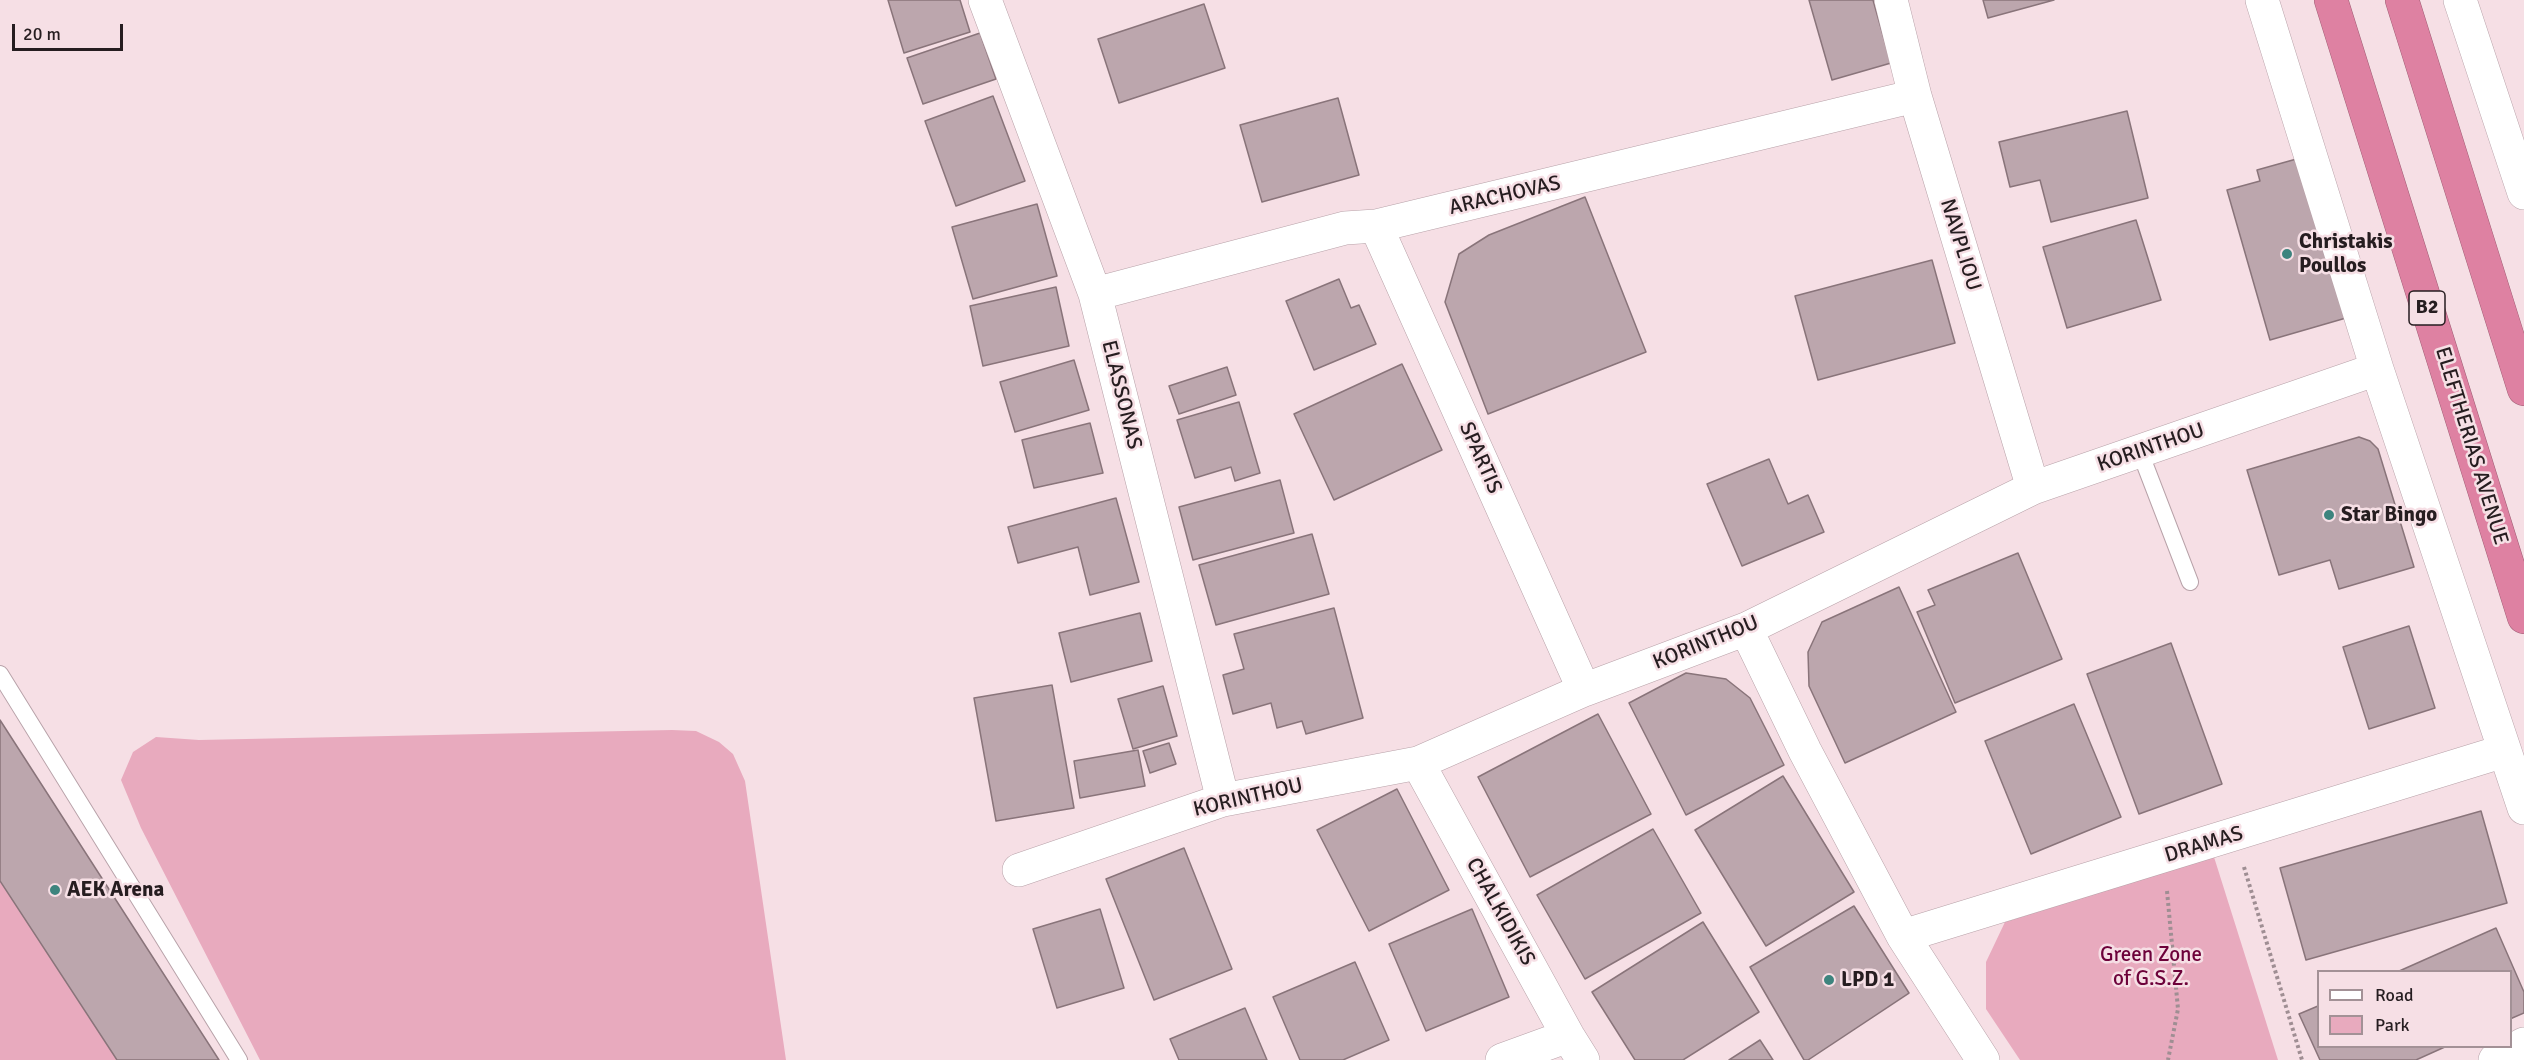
<!DOCTYPE html>
<html>
<head>
<meta charset="utf-8">
<style>
	body { margin:0 }
	#map { position:relative; width:2524px; height:1060px; overflow:hidden; background:#f6dfe5; font-family:Signika,sans-serif }
	canvas { display:block }
	.legend { position:absolute; left:2317px; top:970px; width:195px; height:78px; box-sizing:border-box; background:#f6dfe5; border:2px solid #a39196; margin:0; padding:8px 10px; list-style:none; font-size:18px; color:#261d20 }
	.legend li { display:flex; align-items:center; gap:12px; height:30px }
	.legend b { width:30px; border:2px solid #a39196 }
	.scale { position:absolute; left:12px; top:24px; width:111px; height:27px; box-sizing:border-box; border:3px solid #261d20; border-top:0; padding-left:8px; font-size:18px; line-height:21px; white-space:nowrap; color:#261d20; -webkit-text-stroke:4px #f6dfe5; paint-order:stroke }
</style>
</head>
<body>
<div id="map">
<canvas width="2524" height="1060"></canvas>
<ul class="legend">
<li><b style="height:8px;background:#fff"></b>Road</li>
<li><b style="height:16px;background:#e8aabe"></b>Park</li>
</ul>
<div class="scale">20 m</div>
</div>
<script>
const ctx = document.querySelector('canvas').getContext('2d');
ctx.lineJoin = 'round';
function paint(path, color) { ctx.fillStyle = color; ctx.fill(path, 'evenodd'); }
const toPath = rows => new Path2D(rows.map(r => 'M' + r).join(''));
function trace(path, color, width, dash) { ctx.strokeStyle = color; ctx.lineWidth = width; ctx.lineCap = dash ? 'butt' : 'round'; ctx.setLineDash(dash || []); ctx.stroke(path); }
function drawText(font, color, halo, rows, align = 'center') {
  ctx.font = font + ' Signika,sans-serif'; ctx.lineWidth = 5; ctx.setLineDash([]); ctx.textBaseline = 'middle'; ctx.strokeStyle = halo; ctx.fillStyle = color; for (const [text, x, y, turn = 0] of rows) {
    ctx.save(); ctx.translate(x, y); ctx.rotate((+turn || 0) * Math.PI / 180); ctx.textAlign = isNaN(turn) ? turn : align; if (halo) ctx.strokeText(text, 0, 0); ctx.fillText(text, 0, 0); ctx.restore();
  }
}
paint(toPath([
	[0,720,219,1060,0,1060],
	[672,730,696,731,719,742,733,754,745,781,786,1060,260,1060,141,828,121,780,133,752,156,737,199,740],
	[2214,857,2278,1060,2020,1060,1986,1009,1986,962,2005,922]
]), '#e8aabe');
const building = toPath([
	[888,0,960,0,970,32,904,53,888,0],
	[1809,0,1873,0,1891,63,1832,80,1809,0],
	[1983,0,2054,0,1988,18,1983,0],
	[1204,4,1225,68,1119,103,1098,39,1204,4],
	[980,33,996,79,923,104,907,58,980,33],
	[993,96,1025,181,956,206,925,121,993,96],
	[1338,98,1359,175,1262,202,1240,125,1338,98],
	[2127,111,2148,198,2051,222,2040,180,2010,187,1999,142,2127,111],
	[2300,158,2346,318,2270,340,2227,190,2260,181,2257,170,2300,158],
	[1585,197,1646,352,1488,414,1445,302,1459,254,1489,235,1585,197],
	[1037,204,1057,276,973,299,952,227,1037,204],
	[2136,220,2161,300,2067,328,2043,247,2136,220],
	[1932,260,1955,343,1818,380,1795,296,1932,260],
	[1339,279,1351,308,1359,305,1376,344,1314,370,1286,301,1339,279],
	[1056,287,1069,346,983,366,970,306,1056,287],
	[1074,360,1089,410,1015,432,1000,382,1074,360],
	[1402,364,1442,450,1334,500,1294,414,1402,364],
	[1227,367,1236,395,1179,414,1169,386,1227,367],
	[1239,402,1260,473,1235,481,1231,467,1195,478,1177,420,1239,402],
	[1090,423,1103,473,1034,488,1022,440,1090,423],
	[2359,437,2370,441,2378,449,2414,567,2339,589,2330,560,2279,575,2247,470,2359,437],
	[1769,459,1788,504,1808,495,1824,532,1742,566,1707,484,1769,459],
	[1280,480,1294,533,1193,560,1179,507,1280,480],
	[1116,498,1139,582,1090,595,1078,547,1018,563,1008,527,1116,498],
	[1312,534,1329,594,1216,625,1199,565,1312,534],
	[2018,553,2062,659,1955,703,1917,612,1935,605,1928,590,2018,553],
	[1899,587,1956,712,1845,763,1809,686,1808,652,1822,622,1899,587],
	[1334,608,1363,718,1306,734,1302,721,1277,728,1271,703,1233,714,1223,675,1244,669,1234,634,1334,608],
	[1140,613,1152,661,1071,682,1059,633,1140,613],
	[2409,626,2435,708,2369,729,2343,647,2409,626],
	[2171,643,2222,784,2139,814,2087,674,2171,643],
	[1686,673,1726,679,1750,698,1784,765,1686,815,1629,703,1686,673],
	[1052,685,1074,808,996,821,974,698,1052,685],
	[1163,686,1177,736,1133,749,1118,699,1163,686],
	[2074,704,2121,817,2031,854,1985,741,2074,704],
	[1598,714,1651,814,1530,877,1478,777,1598,714],
	[0,720,219,1060,117,1060,0,881,0,720],
	[1169,743,1176,764,1150,773,1143,751,1169,743],
	[1138,750,1145,786,1080,798,1074,761,1138,750],
	[1783,776,1854,892,1766,946,1695,830,1783,776],
	[1397,789,1449,890,1369,931,1317,830,1397,789],
	[2481,811,2507,903,2306,960,2280,868,2481,811],
	[1653,829,1701,913,1585,979,1537,895,1653,829],
	[1184,848,1232,969,1154,1000,1106,879,1184,848],
	[1854,906,1909,993,1808,1060,1804,1060,1750,967,1854,906],
	[1100,909,1124,988,1057,1008,1033,929,1100,909],
	[1472,909,1509,997,1426,1031,1389,944,1472,909],
	[1703,922,1759,1012,1683,1060,1635,1060,1592,992,1703,922],
	[2496,928,2524,992,2524,1013,2510,1019,2510,972,2397,972,2496,928],
	[1355,962,1389,1040,1343,1060,1300,1060,1273,997,1355,962],
	[2318,1006,2318,1046,2447,1046,2416,1060,2320,1060,2299,1014,2318,1006],
	[1245,1008,1267,1060,1179,1060,1170,1039,1245,1008],
	[1760,1040,1773,1060,1729,1060,1760,1040]
]);
paint(building, '#bca6ad');
trace(building, '#89747a', 1.5);
const lane = toPath([
	[2140,452,2190,582],
	[0,674,239,1060]
]);
const street = toPath([
	[985,0,1095,294,1223,800],
	[1891,0,1915,96,2033,488],
	[2262,0,2377,369,2524,808],
	[2460,0,2524,193],
	[1376,226,1584,690],
	[1095,294,1345,228,1376,226,1915,96],
	[1746,629,1805,751,1903,936,1983,1060],
	[1418,763,1568,1036,1583,1060],
	[1019,870,1223,800,1418,763,1584,690,1746,629,2033,488,2377,369],
	[1903,936,2504,751],
	[1502,1060,1568,1036],
	[2495,1060,2524,1044]
]);
const highway = toPath([
	[2331,0,2524,617],
	[2402,0,2524,389]
]);
trace(lane, '#b8a2a9', 18);
trace(street, '#b8a2a9', 34);
trace(highway, '#9e5e74', 34);
trace(toPath([
	[2244,867,2302,1060],
	[2167,891,2178,1009,2168,1060]
]), '#9f8e93', 4, [3, 3]);
trace(lane, '#fff', 16);
trace(street, '#fff', 33);
trace(highway, '#de81a2', 33);
for (const [x, y, r, color] of [
	[2287,254,6,"#3d847e"],
	[2329,515,6,"#3d847e"],
	[55,890,6,"#3d847e"],
	[1829,980,6,"#3d847e"]
]) { const dot = new Path2D(); dot.arc(x, y, r, 0, 2 * Math.PI); ctx.fillStyle = color; ctx.fill(dot); trace(dot, '#f6dfe5', 2); }
for (const [x, y, w] of [
	[2427,308,36]
]) { const box = new Path2D(); box.roundRect(x - w / 2, y - 17, w, 34, 4.5); ctx.fillStyle = '#f6dfe5'; ctx.fill(box); trace(box, '#261d20', 1.5); }
drawText('bold 20px', '#261d20', null, [
	["B2",2427,308]
]);
drawText('21px', '#261d20', '#f6dfe5', [
	["ARACHOVAS",1505,196,-13],
	["NAVPLIOU",1960,245,73],
	["ELASSONAS",1121,395,76],
	["ELEFTHERIAS AVENUE",2471,446,73],
	["KORINTHOU",2151,448,-19],
	["SPARTIS",1480,458,66],
	["KORINTHOU",1706,643,-22],
	["KORINTHOU",1248,798,-13],
	["DRAMAS",2204,845,-17],
	["CHALKIDIKIS",1500,912,61]
]);
drawText('bold 21px', '#261d20', '#f6dfe5', [
	["Christakis",2299,242],
	["Poullos",2299,266],
	["Star Bingo",2341,515],
	["AEK Arena",67,890],
	["LPD 1",1841,980]
], 'left');
drawText('21px', '#6d013a', '#f6dfe5', [
	["Green Zone",2151,955],
	["of G.S.Z.",2151,979]
]);
</script>
</body>
</html>
